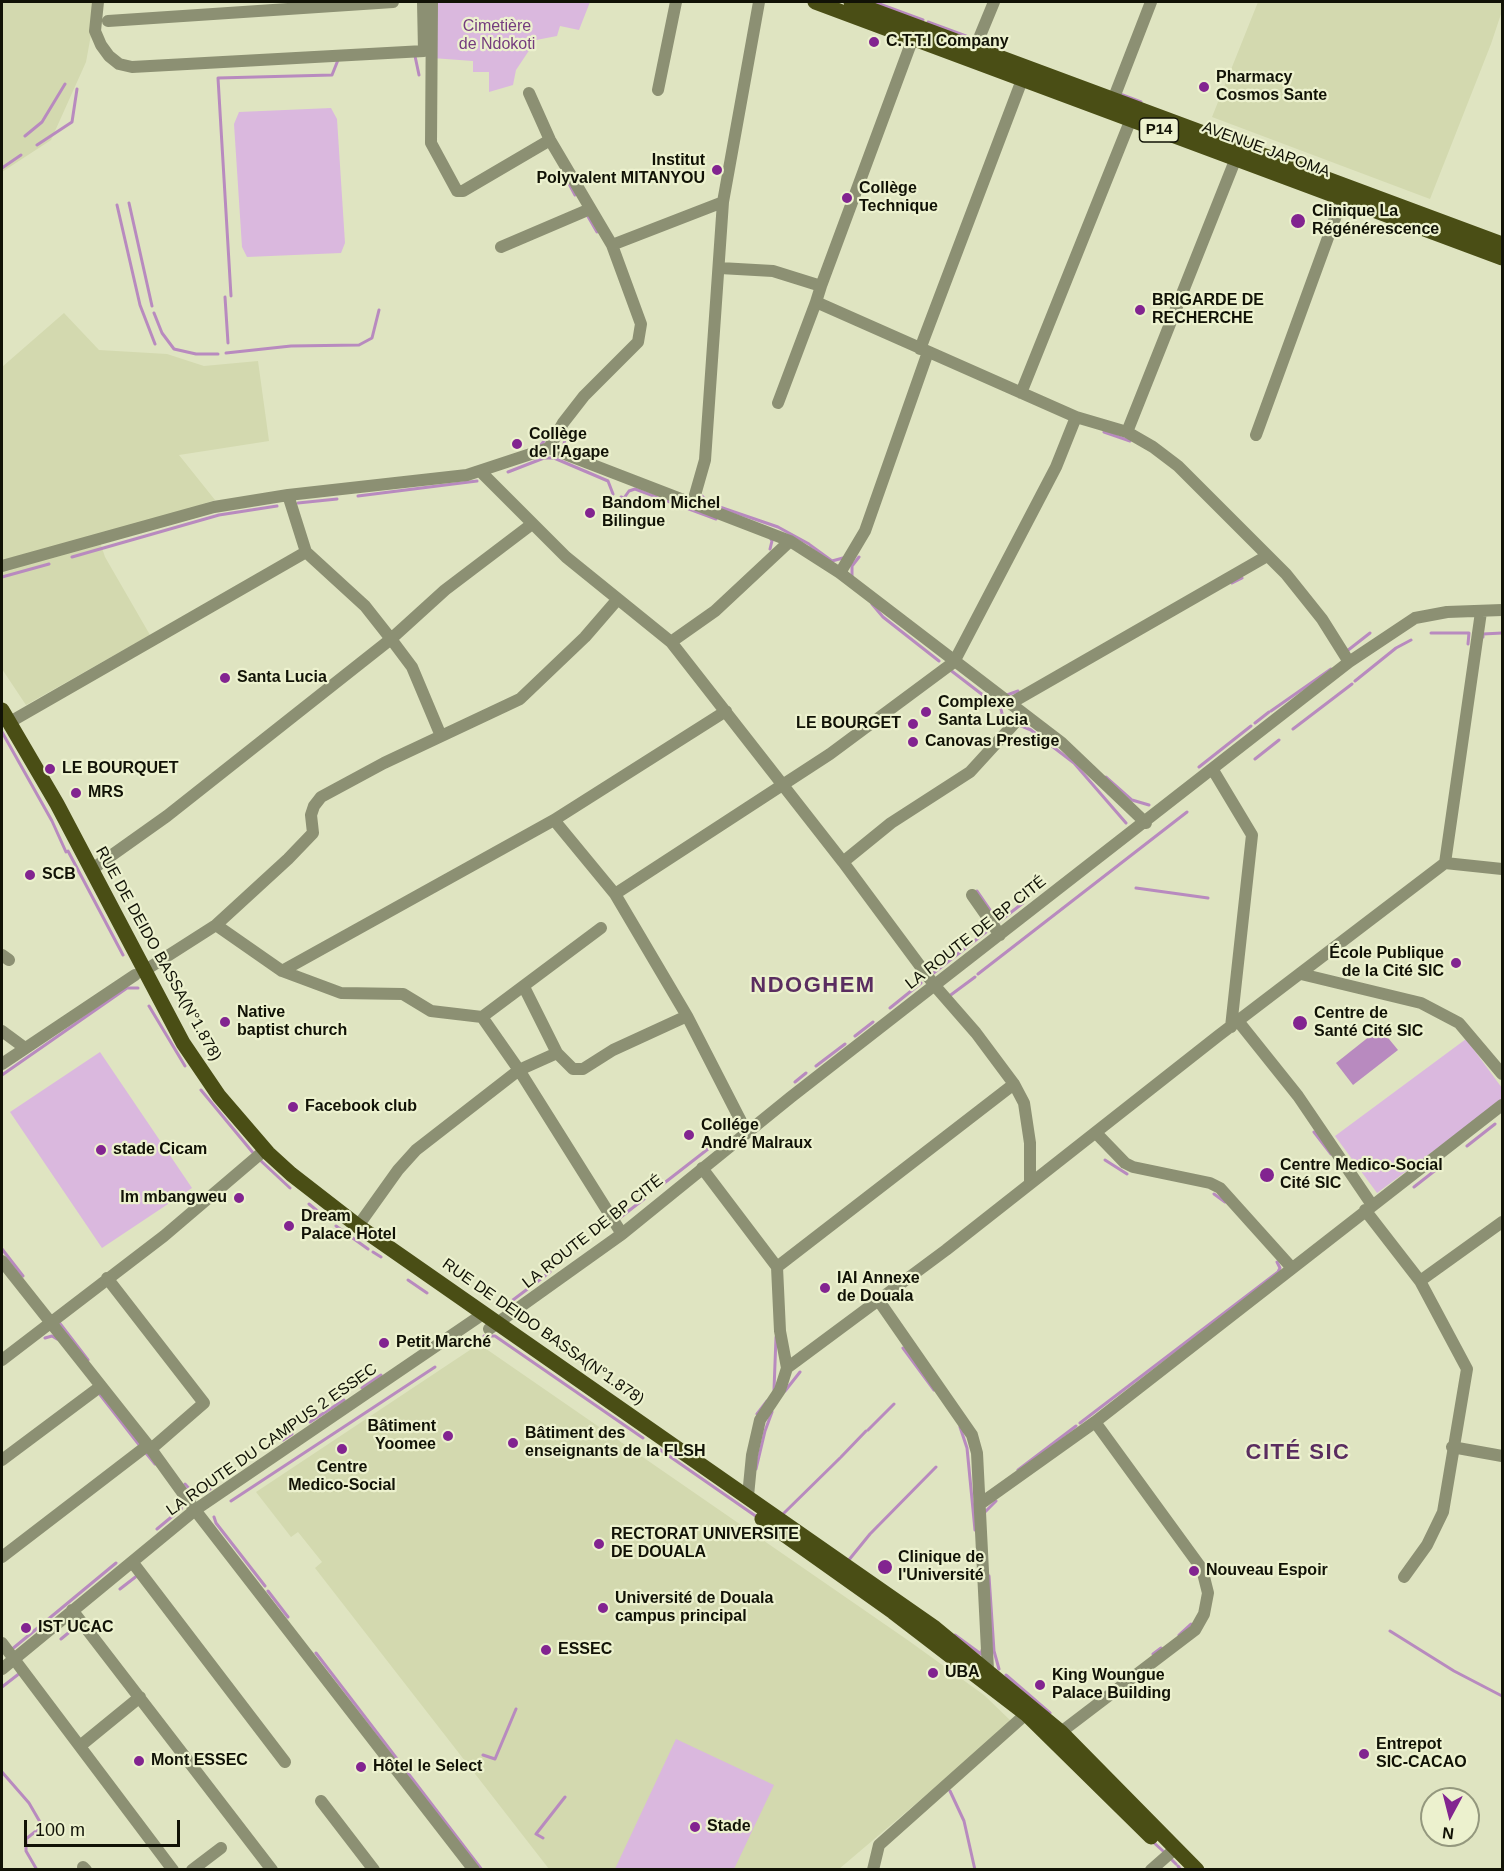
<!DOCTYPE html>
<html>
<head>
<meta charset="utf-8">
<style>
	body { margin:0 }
	#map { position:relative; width:1504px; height:1871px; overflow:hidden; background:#dfe4c1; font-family:Arial,sans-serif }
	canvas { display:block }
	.frame { position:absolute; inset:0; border:3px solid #111206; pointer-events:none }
	.north { position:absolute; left:1420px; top:1787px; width:60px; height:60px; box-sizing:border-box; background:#ecf1ce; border:2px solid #94987e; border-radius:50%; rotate:187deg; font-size:16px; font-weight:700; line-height:24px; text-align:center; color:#111206 }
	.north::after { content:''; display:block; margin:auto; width:21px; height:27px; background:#822490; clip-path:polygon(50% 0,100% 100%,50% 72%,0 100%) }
	.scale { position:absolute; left:24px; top:1820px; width:156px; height:27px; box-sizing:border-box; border:3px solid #111206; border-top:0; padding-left:8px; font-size:18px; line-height:21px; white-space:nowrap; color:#111206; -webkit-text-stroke:4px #ecf1ce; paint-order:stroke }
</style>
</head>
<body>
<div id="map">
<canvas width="1504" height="1871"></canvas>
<div class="frame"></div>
<div class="north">N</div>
<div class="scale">100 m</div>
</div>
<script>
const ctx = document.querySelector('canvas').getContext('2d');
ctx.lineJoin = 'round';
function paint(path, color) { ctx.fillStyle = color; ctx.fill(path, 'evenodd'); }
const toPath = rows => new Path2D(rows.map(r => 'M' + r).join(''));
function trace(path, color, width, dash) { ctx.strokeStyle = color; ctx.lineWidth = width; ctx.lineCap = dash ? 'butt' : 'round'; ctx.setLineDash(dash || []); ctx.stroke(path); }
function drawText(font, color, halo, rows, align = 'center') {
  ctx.font = font + ' Arial,sans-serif'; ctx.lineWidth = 4.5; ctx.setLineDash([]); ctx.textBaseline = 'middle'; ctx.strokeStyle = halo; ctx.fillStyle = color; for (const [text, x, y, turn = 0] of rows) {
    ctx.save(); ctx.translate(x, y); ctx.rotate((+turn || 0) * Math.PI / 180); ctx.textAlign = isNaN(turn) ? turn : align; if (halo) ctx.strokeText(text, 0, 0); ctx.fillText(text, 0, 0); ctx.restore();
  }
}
paint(toPath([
	[2,2,97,2,86,62,51,140,2,172],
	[1258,2,1502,2,1502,11,1491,44,1430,199,1212,117],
	[64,313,99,350,167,354,204,366,258,361,269,441,179,455,215,500,99,539,105,557,150,635,26,705,2,669,2,367],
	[479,1344,909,1641,984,1695,1012,1722,839,1869,549,1869,315,1568,322,1562,298,1532,291,1537,256,1492]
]), '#d3d9af');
paint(toPath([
	[433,2,590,2,579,30,560,26,557,36,536,40,516,70,513,85,489,92,489,72,473,72,473,61,432,58],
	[331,108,337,119,345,243,341,253,247,257,242,247,234,124,239,112],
	[1466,1039,1502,1088,1502,1100,1377,1193,1335,1136],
	[100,1052,192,1188,102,1248,10,1112],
	[676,1739,774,1785,734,1869,615,1869]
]), '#dab8de');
paint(toPath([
	[1380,1028,1398,1050,1353,1085,1336,1063]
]), '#b88abf');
trace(toPath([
	[874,2,923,20],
	[928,22,974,39],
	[982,42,1003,51],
	[415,56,419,75],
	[1120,94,1141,102],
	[25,136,42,122,65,84],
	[37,145,72,122,77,89],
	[2,168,21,155],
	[567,180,575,195],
	[129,203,152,306],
	[117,205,140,305,155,344],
	[586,213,597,232],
	[231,296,218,78,332,75,338,60],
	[225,297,228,343],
	[154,313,162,333,174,349,196,354,218,354],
	[226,353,291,346,359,345,372,338,379,310],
	[1104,432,1130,441],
	[565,436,564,445,570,451],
	[540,446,549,435],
	[508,472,544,458,554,458,608,481,613,494],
	[358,496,477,481],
	[702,496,708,503,778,527,809,544],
	[621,497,624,498,629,491,635,489,716,519],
	[298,503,337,499],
	[810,545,832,561,843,558],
	[770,549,772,541,770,537],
	[72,557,219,515,277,506],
	[2,577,49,564],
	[852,577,852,566,859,557],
	[1232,583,1242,578],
	[872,604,883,617,939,661],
	[1431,633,1469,633,1468,644],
	[1483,637,1483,634,1502,633],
	[1347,651,1370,633],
	[949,669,1001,709,1004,722],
	[1355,681,1396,648,1411,640],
	[1007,695,1018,691],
	[1271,711,1331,669],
	[1255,723,1269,712],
	[1019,725,1031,730,1074,763,1126,823],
	[1293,729,1352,684],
	[2,732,52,821,66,852],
	[1255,759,1279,740],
	[1199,767,1251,726],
	[1106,777,1132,800,1149,805],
	[68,851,123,955],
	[1136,888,1208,898],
	[977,891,997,920],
	[996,924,1023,903],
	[978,974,1187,812],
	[931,975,986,932],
	[948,997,975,977],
	[149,1006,185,1066],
	[890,1008,921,983],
	[855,1036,873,1022],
	[816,1066,845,1044],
	[2,1075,127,988,138,988],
	[795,1082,806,1073],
	[201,1090,254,1154],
	[1314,1132,1331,1154],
	[1467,1146,1495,1124],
	[260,1160,290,1188],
	[1105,1160,1127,1174],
	[663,1184,717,1142],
	[1414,1187,1442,1165],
	[1214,1194,1225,1202],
	[309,1204,326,1218],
	[617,1220,644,1199],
	[336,1226,368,1249],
	[2,1249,23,1276],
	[373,1252,381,1257],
	[408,1280,427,1293],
	[505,1306,550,1272],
	[58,1321,88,1360],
	[484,1336,495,1336,643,1438],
	[45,1338,52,1336,57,1339],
	[903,1348,934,1390],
	[362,1388,381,1375],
	[774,1390,776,1337],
	[785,1391,800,1372],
	[98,1392,140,1446],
	[757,1414,767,1401],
	[310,1422,344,1400],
	[1080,1423,1278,1272,1280,1268,1277,1262],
	[960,1427,967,1448,975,1530],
	[868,1430,894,1404],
	[283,1440,292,1434],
	[659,1449,757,1517],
	[146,1453,155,1464],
	[841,1457,866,1431],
	[756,1469,765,1431,772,1412],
	[1018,1470,1076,1426],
	[185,1484,195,1495,210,1489],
	[231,1501,435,1367],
	[985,1512,996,1501],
	[782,1515,840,1458],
	[214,1517,216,1523,265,1586],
	[157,1529,181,1509,182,1500],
	[848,1561,870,1534,936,1467],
	[989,1576,994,1651,999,1669],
	[120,1589,138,1575],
	[268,1591,288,1617],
	[1390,1631,1454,1671,1502,1696],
	[955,1635,981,1654,982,1650],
	[1179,1635,1191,1624],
	[61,1639,78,1625],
	[11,1650,116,1563],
	[316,1653,482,1870],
	[1153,1654,1161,1648],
	[1006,1675,1050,1713],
	[2,1687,20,1673],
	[483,1755,495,1759,516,1709],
	[2,1772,29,1803,40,1822,36,1831,26,1839,26,1851,37,1870],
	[950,1791,964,1821,975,1870],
	[543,1838,536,1834,565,1797],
	[1152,1841,1163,1851],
	[1171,1859,1176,1864],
	[1178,1866,1181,1870]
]), '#b88abf', 3);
trace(toPath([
	[98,2,95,31,101,45,109,56,119,64,132,67,424,51,423,2],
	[432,2,431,143,457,191,463,191,550,140],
	[108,21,393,2],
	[975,48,994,2],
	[658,90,676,2],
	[529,93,550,140,612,245,641,324,638,342,584,396,563,423,549,448],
	[1113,100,1151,2],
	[612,245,723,202],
	[501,247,590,209],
	[720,268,773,271,821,286,816,302,1076,417,1127,432,1153,447,1178,466,1286,574,1322,619,1349,662],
	[821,286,913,38],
	[920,349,1025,72],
	[1021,393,1131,119],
	[778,403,816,302],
	[1127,432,1236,158],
	[1256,435,1345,191],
	[481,472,566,557,671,642,843,862,935,986,976,1033,1014,1084,1024,1103,1030,1143,1030,1183],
	[288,495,306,552,365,606,391,639,412,667,441,736],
	[693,502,705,460,723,202,759,2],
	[2,566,214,507,288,495,467,475,549,448,790,541,840,573,1062,743,1146,823],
	[840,573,865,531,928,352],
	[671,642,715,611,790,541],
	[1011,703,1267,556],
	[10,722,306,552],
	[1213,770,1252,835,1231,1027],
	[554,820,615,894,687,1016,747,1133],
	[843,862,891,823,970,772,1023,714],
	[1445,863,1481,612],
	[91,870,167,816,391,639,445,590,532,524],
	[615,894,830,754,954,662,1056,467,1076,417],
	[972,895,1000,935],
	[216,925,282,971,341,993,403,994,431,1011,482,1017,601,928],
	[2,955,9,960],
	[144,971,216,925,288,859,313,833,311,815,314,806,321,797,384,763,520,699,585,637,617,600],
	[282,971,554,820,726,711],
	[1301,974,1421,1003,1459,1023,1502,1074],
	[524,987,557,1053,573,1069,583,1069,613,1050,687,1016],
	[482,1017,519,1070,622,1234],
	[1238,1021,1298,1096,1372,1205],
	[2,1031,25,1048],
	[2,1064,135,975],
	[1097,1134,1125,1163,1133,1167,1210,1183,1220,1188,1291,1267],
	[702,1168,777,1267,780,1331,787,1368,780,1390,760,1420,752,1455,748,1496],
	[1365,1210,1420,1281,1467,1369,1443,1512,1427,1545,1404,1577],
	[358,1226,398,1170,416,1150,519,1070,557,1053],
	[2,1261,151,1449,195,1510,474,1870],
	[777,1267,1014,1084],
	[107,1278,204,1403,151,1449],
	[1420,1281,1502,1222],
	[879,1301,972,1435,977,1453,988,1670],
	[489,1329,622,1234,791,1097,1349,662,1415,618,1447,612,1502,610],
	[2,1360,164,1236,259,1155],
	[787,1368,946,1250,1218,1036,1445,863,1502,869],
	[1452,1447,1502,1456],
	[2,1460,101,1386],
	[980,1504,1095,1422,1502,1105],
	[2,1557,148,1445],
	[133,1563,285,1762],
	[72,1610,272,1870],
	[2,1643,173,1870],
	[2,1669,195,1510,483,1314],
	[1061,1732,1195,1630,1204,1614,1208,1593,1202,1569,1095,1422],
	[80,1746,140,1697],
	[321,1801,374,1870],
	[83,1867,86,1870],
	[192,1870,221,1848],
	[873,1870,879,1845,1026,1714],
	[1151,1870,1176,1848]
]), '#8c9073', 12);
trace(toPath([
	[815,2,1502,258],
	[851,2,1502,244],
	[2,710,57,804,183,1043,219,1096,268,1153,291,1174,358,1226,935,1628,1061,1732,1197,1870],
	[762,1519,893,1612,1026,1714,1151,1837]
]), '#4a4e15', 15);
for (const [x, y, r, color] of [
	[874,42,6,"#822490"],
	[1204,87,6,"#822490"],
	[717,170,6,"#822490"],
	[847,198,6,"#822490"],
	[1298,221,8,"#822490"],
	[1140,310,6,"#822490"],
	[517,444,6,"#822490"],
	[590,513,6,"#822490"],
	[225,678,6,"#822490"],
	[926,712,6,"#822490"],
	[913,724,6,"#822490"],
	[913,742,6,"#822490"],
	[50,769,6,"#822490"],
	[76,793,6,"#822490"],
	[30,875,6,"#822490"],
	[1456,963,6,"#822490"],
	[225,1022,6,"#822490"],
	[1300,1023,8,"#822490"],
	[293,1107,6,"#822490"],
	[689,1135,6,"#822490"],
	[101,1150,6,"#822490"],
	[1267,1175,8,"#822490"],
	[239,1198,6,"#822490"],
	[289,1226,6,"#822490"],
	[825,1288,6,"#822490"],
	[384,1343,6,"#822490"],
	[448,1436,6,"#822490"],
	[513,1443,6,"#822490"],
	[342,1449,6,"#822490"],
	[599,1544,6,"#822490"],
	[885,1567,8,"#822490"],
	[1194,1571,6,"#822490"],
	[603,1608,6,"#822490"],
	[26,1628,6,"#822490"],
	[546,1650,6,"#822490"],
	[933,1673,6,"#822490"],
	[1040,1685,6,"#822490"],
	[1364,1754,6,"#822490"],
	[139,1761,6,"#822490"],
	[361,1767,6,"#822490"],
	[695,1827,6,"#822490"]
]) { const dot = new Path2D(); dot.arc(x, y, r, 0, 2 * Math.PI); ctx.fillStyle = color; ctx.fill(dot); trace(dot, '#ecf1ce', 2); }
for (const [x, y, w] of [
	[1159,130,39]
]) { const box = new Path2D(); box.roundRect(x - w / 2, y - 12, w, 24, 4.5); ctx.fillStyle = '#ecf1ce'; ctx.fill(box); trace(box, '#111206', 1.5); }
drawText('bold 15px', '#111206', null, [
	["P14",1159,130]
]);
drawText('16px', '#753c7e', '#ecf1ce', [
	["Cimetière",497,27],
	["de Ndokoti",497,45]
]);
drawText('bold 16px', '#111206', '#ecf1ce', [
	["C.T.T.I Company",886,42],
	["Pharmacy",1216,78],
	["Cosmos Sante",1216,96],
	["Institut",705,161,"right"],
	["Polyvalent MITANYOU",705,179,"right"],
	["Collège",859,189],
	["Technique",859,207],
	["Clinique La",1312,212],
	["Régénérescence",1312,230],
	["BRIGARDE DE",1152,301],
	["RECHERCHE",1152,319],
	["Collège",529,435],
	["de l'Agape",529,453],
	["Bandom Michel",602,504],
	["Bilingue",602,522],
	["Santa Lucia",237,678],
	["Complexe",938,703],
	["Santa Lucia",938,721],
	["LE BOURGET",901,724,"right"],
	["Canovas Prestige",925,742],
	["LE BOURQUET",62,769],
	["MRS",88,793],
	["SCB",42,875],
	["École Publique",1444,954,"right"],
	["de la Cité SIC",1444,972,"right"],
	["Native",237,1013],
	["baptist church",237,1031],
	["Centre de",1314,1014],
	["Santé Cité SIC",1314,1032],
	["Facebook club",305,1107],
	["Collége",701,1126],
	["André Malraux",701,1144],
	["stade Cicam",113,1150],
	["Centre Medico-Social",1280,1166],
	["Cité SIC",1280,1184],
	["Im mbangweu",227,1198,"right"],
	["Dream",301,1217],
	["Palace Hotel",301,1235],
	["IAI Annexe",837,1279],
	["de Douala",837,1297],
	["Petit Marché",396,1343],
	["Bâtiment",436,1427,"right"],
	["Yoomee",436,1445,"right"],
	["Bâtiment des",525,1434],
	["enseignants de la FLSH",525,1452],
	["Centre",342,1468,"center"],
	["Medico-Social",342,1486,"center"],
	["RECTORAT UNIVERSITE",611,1535],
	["DE DOUALA",611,1553],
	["Clinique de",898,1558],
	["l'Université",898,1576],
	["Nouveau Espoir",1206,1571],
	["Université de Douala",615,1599],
	["campus principal",615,1617],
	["IST UCAC",38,1628],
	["ESSEC",558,1650],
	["UBA",945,1673],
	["King Woungue",1052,1676],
	["Palace Building",1052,1694],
	["Entrepot",1376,1745],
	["SIC-CACAO",1376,1763],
	["Mont ESSEC",151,1761],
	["Hôtel le Select",373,1767],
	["Stade",707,1827]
], 'left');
drawText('16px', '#111206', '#ecf1ce', [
	["AVENUE JAPOMA",1266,150,20],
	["LA ROUTE DE BP CITÉ",976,933,-38],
	["RUE DE DEIDO BASSA(N°1.878)",158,954,61],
	["LA ROUTE DE BP CITÉ",593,1232,-38],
	["RUE DE DEIDO BASSA(N°1.878)",543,1332,35],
	["LA ROUTE DU CAMPUS 2 ESSEC",272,1440,-35]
]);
ctx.letterSpacing = '1.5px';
drawText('bold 22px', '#5a2d60', '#ecf1ce', [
	["NDOGHEM",813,986],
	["CITÉ SIC",1298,1453]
]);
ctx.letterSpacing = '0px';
</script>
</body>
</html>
